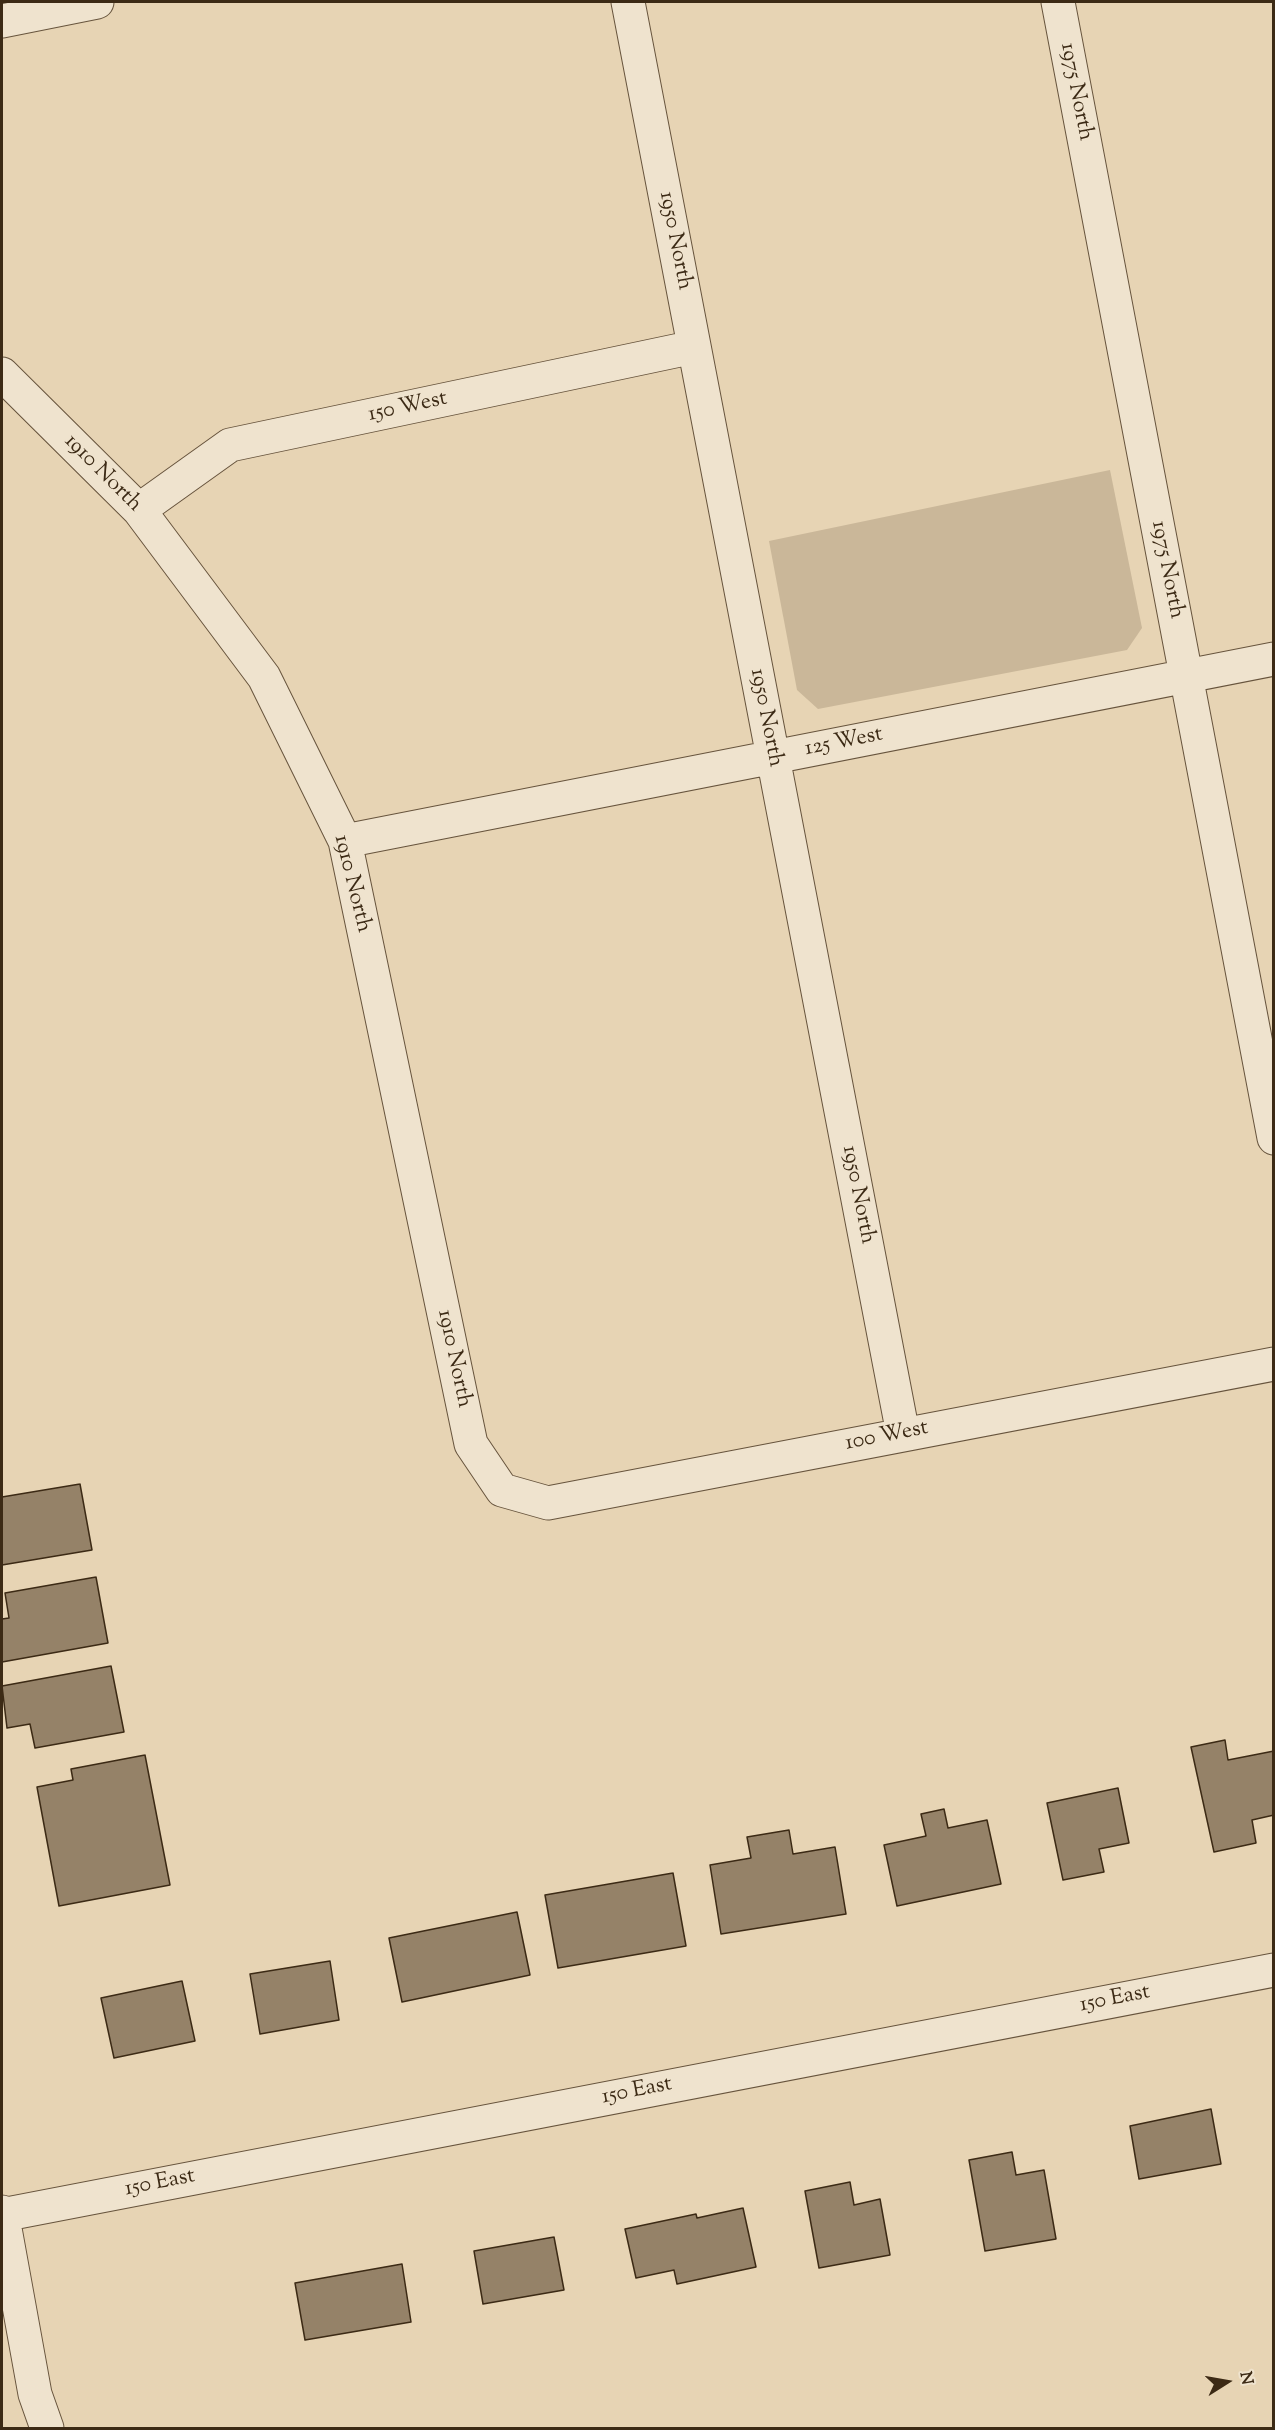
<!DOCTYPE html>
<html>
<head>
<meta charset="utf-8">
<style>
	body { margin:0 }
	#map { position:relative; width:1275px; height:2430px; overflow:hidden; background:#e7d4b4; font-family:"Sorts Mill Goudy",serif }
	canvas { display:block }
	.frame { position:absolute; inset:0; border:3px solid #3c2a15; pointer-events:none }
	.north { position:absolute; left:1197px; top:2352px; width:60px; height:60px; -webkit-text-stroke:4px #efe3ce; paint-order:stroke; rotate:79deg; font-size:16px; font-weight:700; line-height:24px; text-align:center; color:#3c2a15 }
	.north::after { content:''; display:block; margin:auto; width:21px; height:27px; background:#3c2a15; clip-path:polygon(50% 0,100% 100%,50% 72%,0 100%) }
</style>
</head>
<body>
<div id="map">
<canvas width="1275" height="2430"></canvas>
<div class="frame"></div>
<div class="north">N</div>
</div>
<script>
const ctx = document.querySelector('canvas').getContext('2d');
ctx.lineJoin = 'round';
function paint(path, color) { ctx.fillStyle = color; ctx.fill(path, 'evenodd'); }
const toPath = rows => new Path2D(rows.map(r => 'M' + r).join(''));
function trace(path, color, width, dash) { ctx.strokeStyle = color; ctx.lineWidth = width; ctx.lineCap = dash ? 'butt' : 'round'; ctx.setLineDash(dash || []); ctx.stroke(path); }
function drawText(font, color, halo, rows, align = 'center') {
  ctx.font = font + ' "Sorts Mill Goudy",serif'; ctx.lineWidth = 4.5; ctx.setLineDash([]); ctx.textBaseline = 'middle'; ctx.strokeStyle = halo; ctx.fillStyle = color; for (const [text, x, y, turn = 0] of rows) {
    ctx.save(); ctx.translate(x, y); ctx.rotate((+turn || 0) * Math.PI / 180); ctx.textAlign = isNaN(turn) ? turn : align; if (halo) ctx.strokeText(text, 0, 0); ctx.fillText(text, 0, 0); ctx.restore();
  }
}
paint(toPath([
	[1110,470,1142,628,1127,650,818,709,797,690,769,541]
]), '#cab799');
const building = toPath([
	[80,1484,92,1550,2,1565,2,1497,80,1484],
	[96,1577,108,1643,2,1662,2,1619,9,1618,5,1593,96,1577],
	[111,1666,124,1732,35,1748,30,1724,7,1728,2,1686,111,1666],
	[1225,1740,1228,1760,1274,1751,1274,1815,1252,1820,1256,1843,1214,1852,1191,1747,1225,1740],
	[145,1755,170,1885,59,1906,37,1787,73,1780,71,1769,145,1755],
	[1118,1788,1129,1843,1099,1849,1104,1872,1063,1880,1047,1803,1118,1788],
	[944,1809,948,1828,987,1820,1001,1884,897,1906,884,1845,926,1836,921,1814,944,1809],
	[789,1830,793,1854,835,1847,846,1914,721,1934,710,1865,751,1858,747,1837,789,1830],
	[673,1873,686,1946,558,1968,545,1895,673,1873],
	[517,1912,530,1975,402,2002,389,1938,517,1912],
	[330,1961,339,2020,260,2034,250,1974,330,1961],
	[182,1981,195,2041,114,2058,101,1998,182,1981],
	[1211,2109,1221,2164,1139,2179,1130,2126,1211,2109],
	[1012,2152,1016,2175,1044,2170,1056,2239,985,2251,969,2160,1012,2152],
	[850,2182,854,2205,880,2199,890,2255,819,2268,805,2191,850,2182],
	[743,2208,756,2267,677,2284,674,2270,636,2278,625,2229,696,2214,697,2218,743,2208],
	[554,2237,564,2290,483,2304,474,2251,554,2237],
	[402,2264,411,2322,305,2340,295,2283,402,2264]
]);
paint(building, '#958268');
trace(building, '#3c2a15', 1.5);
const street = toPath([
	[628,2,903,1434],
	[1058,2,1274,1138],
	[2,21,97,2],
	[2,374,139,510,264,677,345,841,471,1444,502,1490,548,1503,1274,1364],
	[139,510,230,445,694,347],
	[345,841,1274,659],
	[2,2212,35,2394,47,2428],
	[2,2215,1274,1970]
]);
trace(street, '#67543d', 35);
trace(street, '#efe3ce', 33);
drawText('22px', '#3c2a15', '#efe3ce', [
	["1975 North",1075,92,79],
	["1950 North",674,241,79],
	["150 West",408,408,-12],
	["1910 North",102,474,45],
	["1975 North",1166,570,79],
	["1950 North",765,718,79],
	["125 West",844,743,-11],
	["1910 North",351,884,76],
	["1950 North",857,1195,79],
	["1910 North",453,1359,78],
	["100 West",887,1437,-11],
	["150 East",1115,2000,-11],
	["150 East",637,2092,-11],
	["150 East",160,2184,-11]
]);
</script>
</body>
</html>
